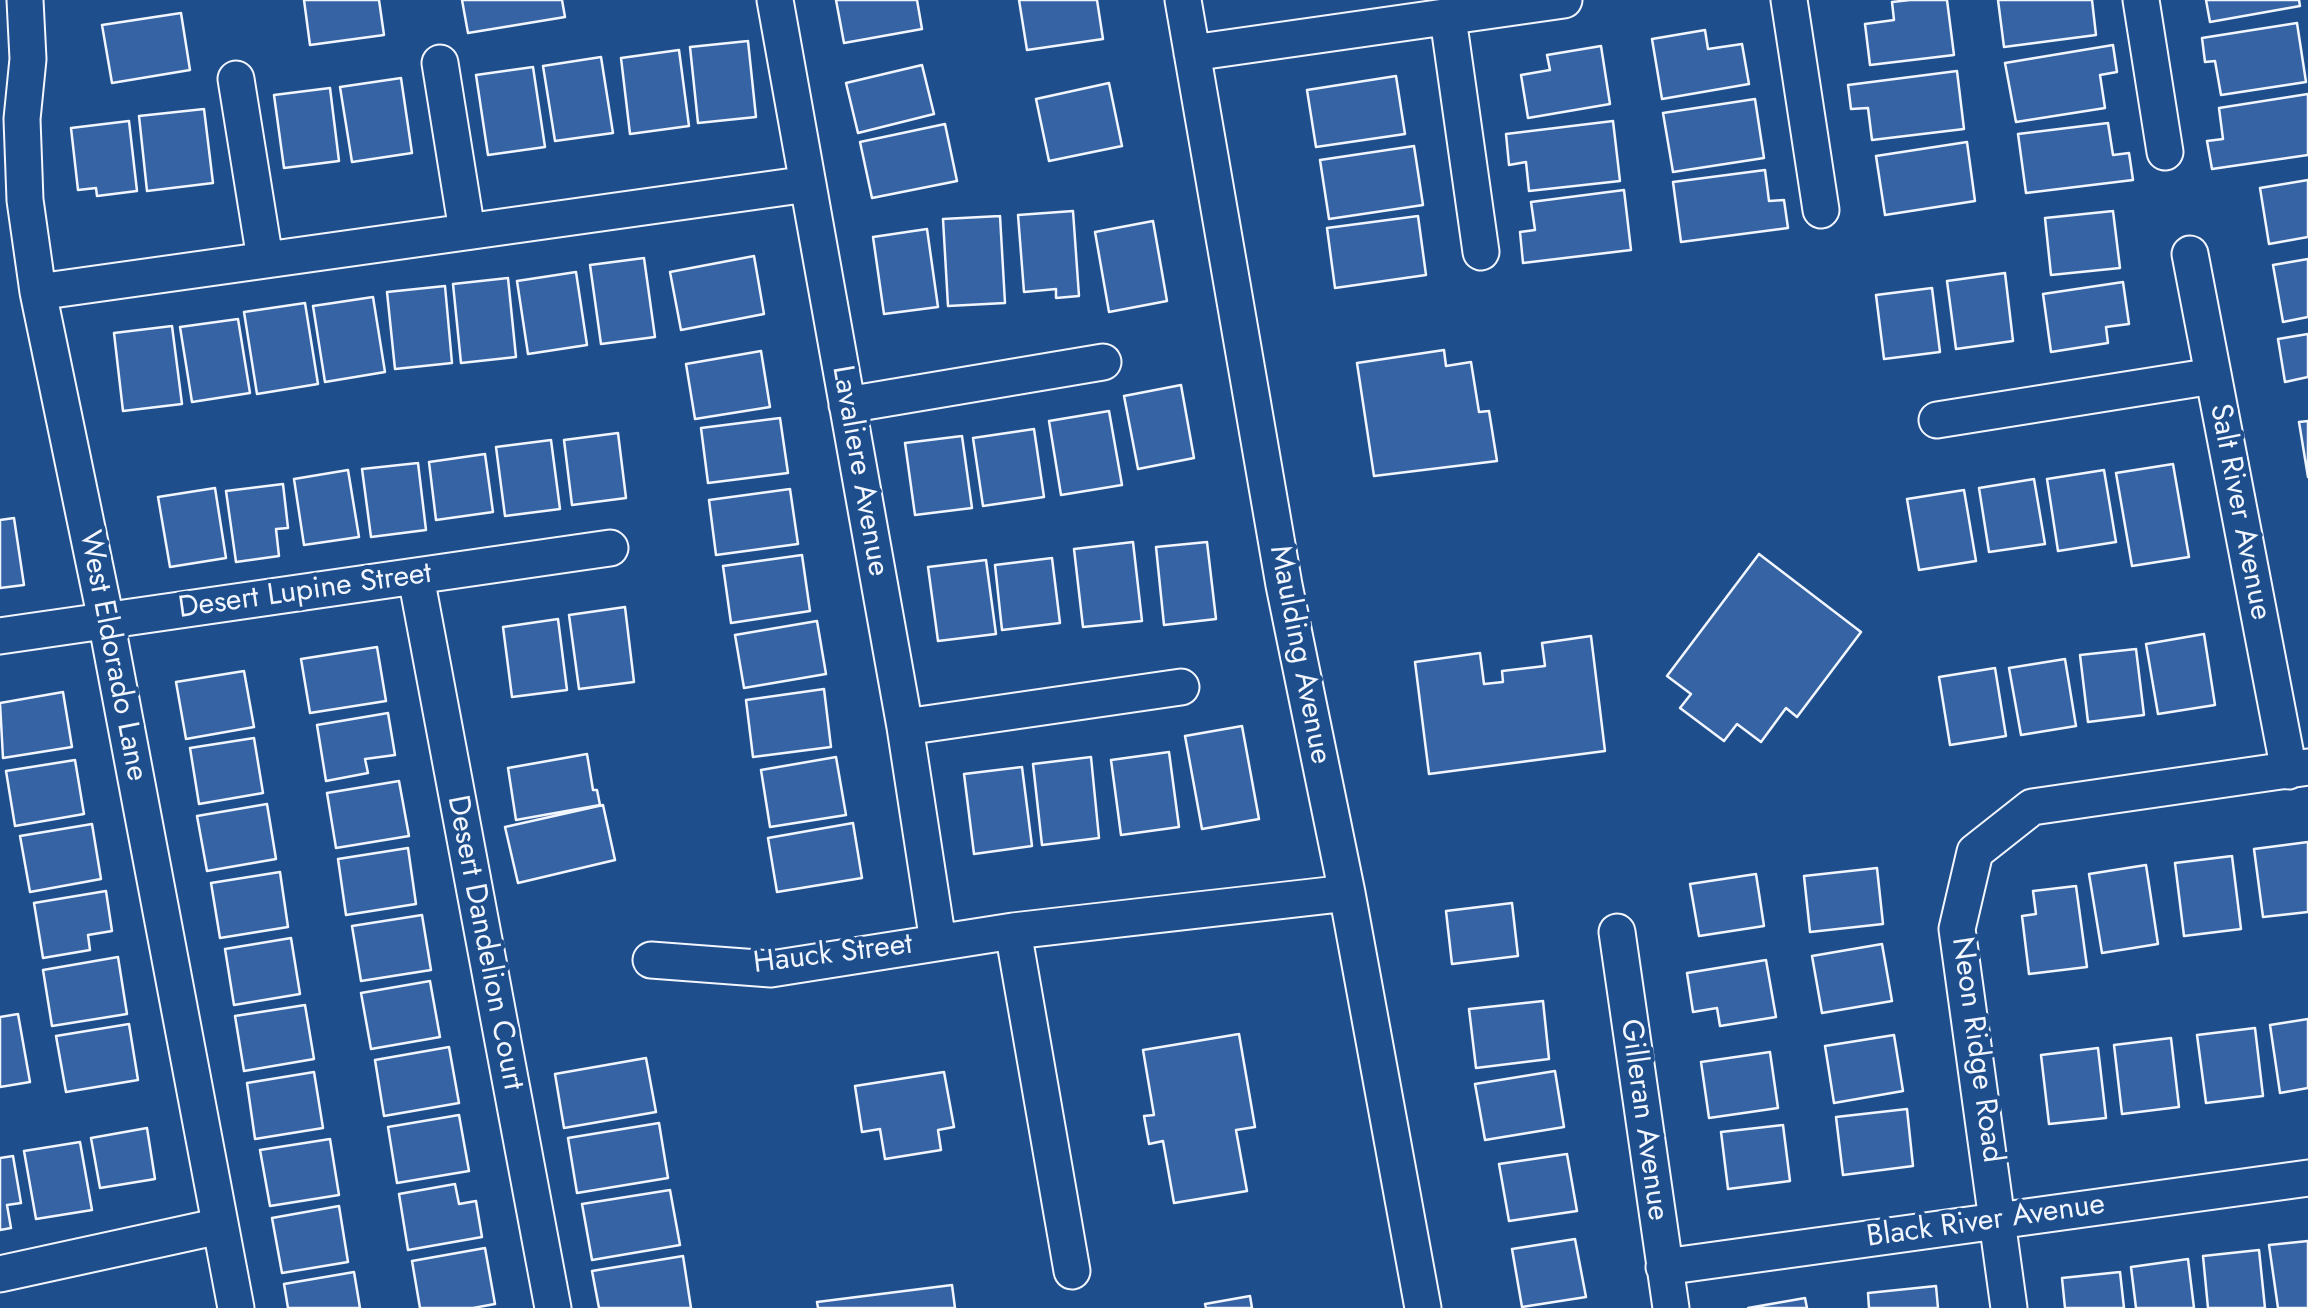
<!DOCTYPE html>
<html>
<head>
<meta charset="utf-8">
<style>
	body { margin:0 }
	canvas { display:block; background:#1f4e8c }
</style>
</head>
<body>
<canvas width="2308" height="1308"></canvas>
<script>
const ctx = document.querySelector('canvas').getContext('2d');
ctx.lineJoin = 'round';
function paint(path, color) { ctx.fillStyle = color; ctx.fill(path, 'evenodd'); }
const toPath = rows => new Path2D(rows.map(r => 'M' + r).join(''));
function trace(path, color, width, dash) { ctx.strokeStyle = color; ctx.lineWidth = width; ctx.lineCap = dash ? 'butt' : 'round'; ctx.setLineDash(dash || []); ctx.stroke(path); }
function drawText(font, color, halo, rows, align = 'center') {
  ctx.font = font + ' Jost,sans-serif'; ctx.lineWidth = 8; ctx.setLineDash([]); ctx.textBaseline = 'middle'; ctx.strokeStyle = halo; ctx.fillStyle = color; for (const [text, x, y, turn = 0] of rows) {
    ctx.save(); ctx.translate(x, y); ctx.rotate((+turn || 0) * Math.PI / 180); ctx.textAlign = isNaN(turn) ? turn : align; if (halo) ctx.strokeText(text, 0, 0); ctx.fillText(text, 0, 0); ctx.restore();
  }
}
const building = toPath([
	[304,0,379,0,384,35,310,45,304,0],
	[462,0,562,0,565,17,468,33,462,0],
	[836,0,917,0,922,29,844,43,836,0],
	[1019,0,1097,0,1103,39,1027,50,1019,0],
	[1910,0,1947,0,1954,55,1870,65,1865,24,1894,20,1892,2,1910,0],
	[1998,0,2092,0,2096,35,2004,47,1998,0],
	[2206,0,2299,0,2300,6,2210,22,2206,0],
	[181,13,190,70,112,83,102,25,181,13],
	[2297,23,2306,82,2221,95,2215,61,2205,62,2202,38,2297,23],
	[1705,30,1708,49,1742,44,1749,84,1662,99,1652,39,1705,30],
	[748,41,756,117,698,123,690,47,748,41],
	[2113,45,2117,72,2100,75,2105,108,2016,122,2005,63,2113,45],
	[1601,46,1610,104,1528,118,1521,75,1550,70,1547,55,1601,46],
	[679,50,689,126,630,134,621,58,679,50],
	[601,57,613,133,555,141,543,66,601,57],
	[922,65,934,114,858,133,846,83,922,65],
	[533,67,545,147,488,155,476,75,533,67],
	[1957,71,1964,129,1872,140,1868,108,1851,109,1848,85,1957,71],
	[1396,76,1405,134,1316,147,1307,90,1396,76],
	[401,78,412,153,352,162,340,87,401,78],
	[1109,83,1122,146,1049,161,1036,99,1109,83],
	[330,88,339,161,284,168,274,95,330,88],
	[2308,94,2308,155,2212,169,2207,141,2223,139,2219,108,2308,94],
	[1755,99,1764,158,1673,172,1663,113,1755,99],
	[204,109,213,183,147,191,139,116,204,109],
	[129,121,137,191,97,196,96,188,78,190,71,128,129,121],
	[1613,121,1620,181,1529,191,1526,162,1509,165,1506,134,1613,121],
	[2108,123,2113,155,2129,153,2133,180,2026,193,2018,134,2108,123],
	[945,124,957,181,872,198,860,142,945,124],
	[1967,142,1975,201,1885,215,1876,156,1967,142],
	[1414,146,1423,205,1329,219,1320,160,1414,146],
	[1765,170,1769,201,1784,200,1788,228,1681,242,1673,182,1765,170],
	[2308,180,2308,237,2269,244,2260,188,2308,180],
	[1624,190,1631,250,1523,263,1520,232,1535,230,1531,202,1624,190],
	[1073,211,1079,296,1056,298,1056,289,1024,292,1018,215,1073,211],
	[2113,211,2120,268,2051,275,2045,218,2113,211],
	[1000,216,1005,303,948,306,943,219,1000,216],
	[1418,216,1426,275,1335,288,1327,228,1418,216],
	[1153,221,1167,301,1109,312,1095,232,1153,221],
	[927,229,938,307,884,314,873,237,927,229],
	[754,256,764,314,681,330,670,272,754,256],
	[644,258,655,337,601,344,590,265,644,258],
	[2308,259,2308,317,2283,322,2273,265,2308,259],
	[576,272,587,345,528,354,517,281,576,272],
	[2005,273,2013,341,1956,349,1947,281,2005,273],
	[508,278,516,357,461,363,453,284,508,278],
	[2123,282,2129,324,2106,327,2108,343,2051,352,2043,294,2123,282],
	[445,286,452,363,395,369,387,292,445,286],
	[1932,288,1940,352,1884,359,1876,295,1932,288],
	[373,297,385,372,325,382,313,306,373,297],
	[305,303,318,384,257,394,244,312,305,303],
	[238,319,250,393,192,402,180,327,238,319],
	[172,326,182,404,123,411,114,333,172,326],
	[2308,334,2308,377,2285,382,2278,339,2308,334],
	[1444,350,1446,366,1471,362,1479,412,1489,411,1497,461,1374,476,1357,363,1444,350],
	[761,351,770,407,695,419,686,364,761,351],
	[1181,385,1194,458,1138,469,1124,396,1181,385],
	[1109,411,1122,485,1061,495,1049,421,1109,411],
	[780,418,788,473,708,483,701,428,780,418],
	[2308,421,2308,477,2299,422,2308,421],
	[1034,429,1044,497,983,506,973,438,1034,429],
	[618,433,626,498,572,505,564,440,618,433],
	[962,436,972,508,915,515,905,443,962,436],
	[551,440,560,509,505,516,496,447,551,440],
	[485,454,493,512,436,520,429,462,485,454],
	[418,463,426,530,371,537,362,469,418,463],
	[2173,464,2189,557,2132,566,2116,473,2173,464],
	[348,470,359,537,304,545,294,479,348,470],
	[2104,470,2116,542,2058,551,2047,479,2104,470],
	[2034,479,2045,544,1989,552,1979,488,2034,479],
	[283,484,288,528,276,529,279,556,236,562,226,491,283,484],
	[215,488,226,558,170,567,158,497,215,488],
	[790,489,798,544,716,555,709,500,790,489],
	[1964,490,1976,561,1919,570,1907,499,1964,490],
	[14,518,24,585,0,588,0,520,14,518],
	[1133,542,1142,621,1083,627,1074,549,1133,542],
	[1207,542,1216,619,1164,625,1156,547,1207,542],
	[1759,554,1861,632,1797,717,1786,708,1761,742,1737,724,1724,741,1680,708,1691,694,1667,676,1759,554],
	[802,555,810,611,731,623,723,566,802,555],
	[1052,558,1060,623,1002,630,995,565,1052,558],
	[986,560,996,634,938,641,928,567,986,560],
	[625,607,634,682,579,689,569,615,625,607],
	[558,619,567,690,512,697,503,627,558,619],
	[817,621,826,674,744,688,735,635,817,621],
	[2204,634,2215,705,2158,714,2146,644,2204,634],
	[1591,636,1605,751,1429,774,1415,662,1480,653,1484,684,1503,682,1502,671,1545,666,1542,643,1591,636],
	[377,647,386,701,310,713,301,659,377,647],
	[2136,649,2144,715,2088,722,2080,655,2136,649],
	[2065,659,2076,726,2021,735,2009,668,2065,659],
	[1995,668,2006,736,1950,745,1939,677,1995,668],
	[244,671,254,727,186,739,176,682,244,671],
	[824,689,831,747,753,757,746,700,824,689],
	[63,692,72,747,3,758,0,703,63,692],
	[388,713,395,755,365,759,368,773,326,781,317,725,388,713],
	[1242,726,1259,819,1202,829,1185,736,1242,726],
	[254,738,263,793,199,804,190,748,254,738],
	[1169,752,1179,827,1121,835,1111,760,1169,752],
	[587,754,593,790,597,790,600,805,516,820,508,768,587,754],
	[836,757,846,815,770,827,761,770,836,757],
	[1091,757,1099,838,1042,845,1033,764,1091,757],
	[75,760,84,814,15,826,6,771,75,760],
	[1022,767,1032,846,974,854,964,774,1022,767],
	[399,781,409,836,336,848,327,793,399,781],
	[267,804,276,859,207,871,197,816,267,804],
	[603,805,615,860,518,883,505,827,603,805],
	[853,823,862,878,777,892,768,838,853,823],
	[92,824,101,879,30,892,20,836,92,824],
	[2308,842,2308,912,2263,917,2254,849,2308,842],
	[408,848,416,904,346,915,338,859,408,848],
	[2232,856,2241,929,2184,936,2175,863,2232,856],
	[2146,865,2158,944,2102,953,2089,874,2146,865],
	[1877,868,1883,924,1810,932,1804,876,1877,868],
	[280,872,288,927,220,938,211,883,280,872],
	[1756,874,1764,926,1699,936,1690,884,1756,874],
	[2076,886,2087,967,2029,974,2022,916,2036,914,2033,891,2076,886],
	[106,891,112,931,88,935,90,950,43,958,34,903,106,891],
	[1512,903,1518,956,1452,964,1446,911,1512,903],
	[422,915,431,970,361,981,352,926,422,915],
	[291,938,300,994,234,1005,225,949,291,938],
	[1882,944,1892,1001,1822,1013,1812,956,1882,944],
	[118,957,127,1014,52,1026,43,970,118,957],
	[1766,960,1776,1017,1720,1026,1717,1008,1693,1012,1687,973,1766,960],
	[430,981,440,1037,371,1049,361,993,430,981],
	[1543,1001,1549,1059,1476,1068,1469,1009,1543,1001],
	[305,1005,314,1059,244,1071,235,1016,305,1005],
	[18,1014,30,1082,0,1087,0,1017,18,1014],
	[2308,1019,2308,1088,2280,1093,2270,1025,2308,1019],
	[129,1024,138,1080,66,1092,56,1036,129,1024],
	[2255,1028,2263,1096,2206,1103,2197,1035,2255,1028],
	[1239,1034,1255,1127,1236,1130,1247,1191,1174,1203,1163,1141,1149,1144,1144,1116,1154,1115,1143,1050,1239,1034],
	[1894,1035,1903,1091,1834,1103,1825,1046,1894,1035],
	[2171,1038,2179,1107,2122,1114,2114,1045,2171,1038],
	[449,1047,459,1103,384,1116,375,1060,449,1047],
	[2098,1048,2106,1118,2049,1124,2041,1055,2098,1048],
	[1770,1052,1778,1108,1709,1118,1701,1062,1770,1052],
	[646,1058,656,1112,564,1128,555,1074,646,1058],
	[1555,1071,1564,1127,1485,1140,1475,1084,1555,1071],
	[314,1072,323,1128,255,1139,247,1083,314,1072],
	[944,1072,954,1127,938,1130,941,1150,885,1159,880,1129,862,1132,855,1086,944,1072],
	[1907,1109,1913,1166,1843,1175,1836,1117,1907,1109],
	[459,1115,469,1171,397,1183,388,1127,459,1115],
	[659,1123,668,1178,577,1193,568,1138,659,1123],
	[1783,1125,1790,1181,1728,1189,1721,1132,1783,1125],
	[147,1128,155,1179,100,1188,91,1138,147,1128],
	[330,1139,339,1195,270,1206,260,1150,330,1139],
	[80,1142,92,1210,36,1219,24,1151,80,1142],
	[1567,1154,1577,1211,1509,1221,1499,1164,1567,1154],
	[13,1156,21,1203,7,1205,11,1228,0,1230,0,1158,13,1156],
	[455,1184,459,1204,476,1201,482,1237,408,1250,399,1194,455,1184],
	[670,1190,680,1245,592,1260,582,1204,670,1190],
	[339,1206,348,1262,282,1273,272,1218,339,1206],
	[1575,1239,1586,1297,1522,1307,1512,1249,1575,1239],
	[2308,1241,2308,1308,2278,1308,2269,1245,2308,1241],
	[485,1248,495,1304,473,1308,420,1308,412,1261,485,1248],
	[2259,1250,2265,1308,2208,1308,2203,1256,2259,1250],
	[683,1256,691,1308,599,1308,592,1271,683,1256],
	[2188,1259,2194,1308,2136,1308,2131,1267,2188,1259],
	[354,1272,360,1308,288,1308,284,1284,354,1272],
	[2120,1272,2124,1308,2065,1308,2062,1278,2120,1272],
	[952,1285,955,1308,818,1308,817,1302,952,1285],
	[1936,1286,1938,1308,1869,1308,1868,1293,1936,1286],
	[1250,1296,1252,1308,1206,1308,1205,1304,1250,1296],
	[1805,1298,1807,1308,1748,1308,1805,1298]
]);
paint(building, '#3563a3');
trace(building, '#f2f6ff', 2.5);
const minor = toPath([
	[25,0,28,59,22,119,25,200,38,292,106,620,236,1308],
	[775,0,905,727,938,942],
	[1183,0,1284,585,1347,893,1423,1308],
	[1789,0,1821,210],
	[2141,0,2165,152],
	[1448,18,1481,252],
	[1192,53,1564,0],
	[440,63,467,231],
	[236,79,265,259],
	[2190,254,2289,771],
	[38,292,808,184],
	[847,405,1103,362],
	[1937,420,2213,376],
	[416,577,553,1308],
	[0,636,610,548],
	[905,727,1181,687],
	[1013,931,1072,1271],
	[1617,932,1671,1308],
	[651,960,771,969,1013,931,1347,893],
	[1664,1267,2308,1178],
	[0,1274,220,1226],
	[2009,1308,1957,929,1975,852,2032,807,2308,767]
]);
trace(minor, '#f2f6ff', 39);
trace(minor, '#1f4e8c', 35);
drawText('30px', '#f2f6ff', '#1f4e8c', [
	["Lavaliere Avenue",859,471,80],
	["Salt River Avenue",2239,512,79],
	["Desert Lupine Street",305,592,-8],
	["Maulding Avenue",1299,655,79],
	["West Eldorado Lane",112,656,79],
	["Desert Dandelion Court",484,943,79],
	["Hauck Street",833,955,-7],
	["Neon Ridge Road",1976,1050,82],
	["Gilleran Avenue",1643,1120,82],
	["Black River Avenue",1986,1222,-8]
]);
</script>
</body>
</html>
